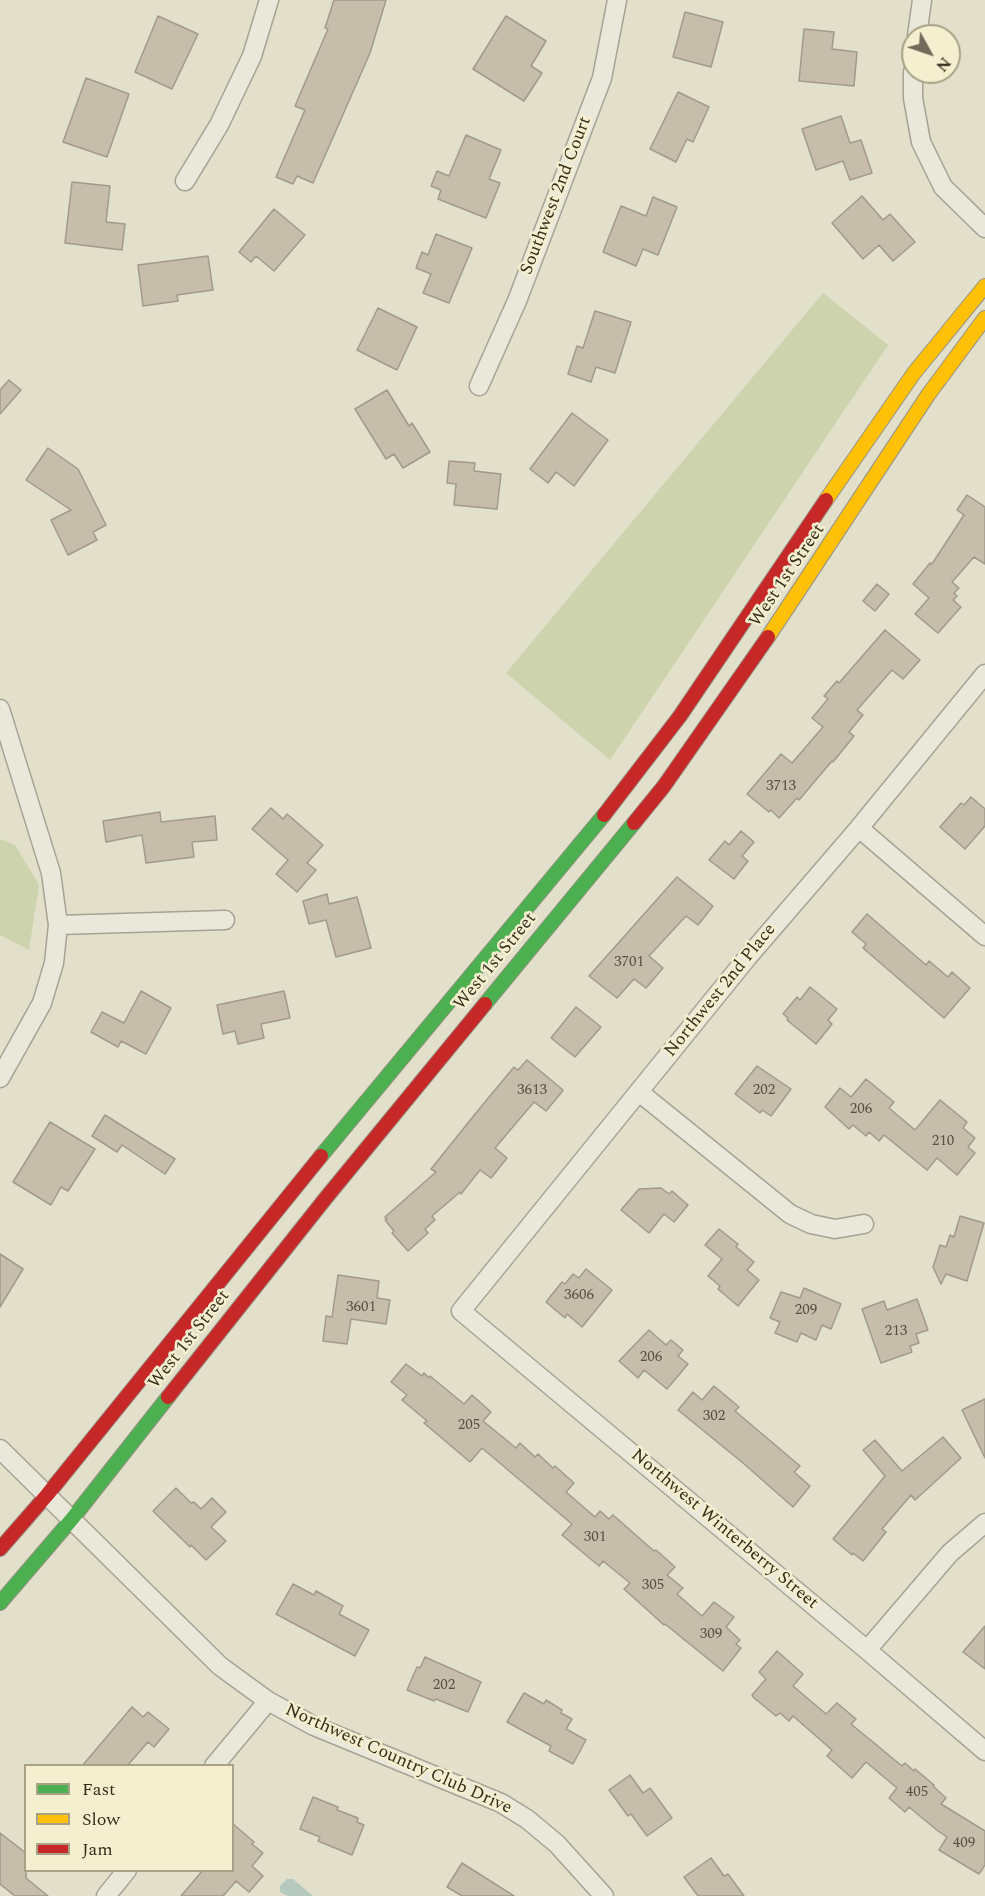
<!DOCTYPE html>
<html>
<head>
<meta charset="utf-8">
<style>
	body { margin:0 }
	#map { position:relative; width:985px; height:1896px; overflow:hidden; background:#e2dfca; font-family:Spectral,serif }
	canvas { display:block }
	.legend { position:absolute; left:24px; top:1764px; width:210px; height:108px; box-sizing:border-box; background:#f4efcf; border:2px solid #a8a187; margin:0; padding:8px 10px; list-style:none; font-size:18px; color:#352c1c }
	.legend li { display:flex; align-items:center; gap:12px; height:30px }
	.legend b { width:30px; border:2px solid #a8a187 }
	.north { position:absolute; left:901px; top:24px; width:60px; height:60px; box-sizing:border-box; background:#f4efcf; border:2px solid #a8a187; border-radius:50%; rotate:130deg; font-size:16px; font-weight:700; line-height:24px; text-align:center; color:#352c1c }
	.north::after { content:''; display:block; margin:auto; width:21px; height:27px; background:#726b59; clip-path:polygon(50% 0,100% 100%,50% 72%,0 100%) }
</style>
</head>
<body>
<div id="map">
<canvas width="985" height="1896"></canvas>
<ul class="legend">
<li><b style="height:8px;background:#4caf50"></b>Fast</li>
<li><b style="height:8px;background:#ffc107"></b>Slow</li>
<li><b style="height:8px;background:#c62828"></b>Jam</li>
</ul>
<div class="north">N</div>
</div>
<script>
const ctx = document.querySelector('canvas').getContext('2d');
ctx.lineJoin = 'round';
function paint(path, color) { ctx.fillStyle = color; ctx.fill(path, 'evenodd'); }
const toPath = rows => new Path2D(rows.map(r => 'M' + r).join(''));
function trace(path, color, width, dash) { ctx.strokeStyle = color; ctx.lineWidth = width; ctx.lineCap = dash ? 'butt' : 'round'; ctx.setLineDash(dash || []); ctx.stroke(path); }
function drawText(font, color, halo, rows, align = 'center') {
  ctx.font = font + ' Spectral,serif'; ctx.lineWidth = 5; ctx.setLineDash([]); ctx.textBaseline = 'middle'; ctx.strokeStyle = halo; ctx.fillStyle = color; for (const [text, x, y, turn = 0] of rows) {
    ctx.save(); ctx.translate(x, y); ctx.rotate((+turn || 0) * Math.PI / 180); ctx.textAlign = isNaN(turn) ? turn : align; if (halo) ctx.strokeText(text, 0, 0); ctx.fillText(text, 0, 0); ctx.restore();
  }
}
paint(toPath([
	[823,293,888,345,610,760,506,673],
	[0,839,15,845,39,885,29,950,0,935]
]), '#cdd3ac');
paint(toPath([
	[287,1879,293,1879,313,1896,288,1896,280,1892,280,1886]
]), '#b6c9bf');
const building = toPath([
	[334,0,386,0,370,53,313,183,297,176,293,184,276,177,305,110,295,106,328,29,325,28,334,0],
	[685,12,723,22,711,67,673,57,685,12],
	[158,16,198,34,172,89,135,72,158,16],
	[506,16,546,41,531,66,542,73,524,101,473,69,506,16],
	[804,29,834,32,832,49,857,52,854,86,799,81,804,29],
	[86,78,129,94,107,157,63,142,86,78],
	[678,92,709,107,693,142,687,139,676,162,650,149,678,92],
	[841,116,850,143,861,140,872,173,850,180,843,161,816,170,802,129,841,116],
	[466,135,501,150,489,179,500,183,486,218,438,199,441,190,431,186,437,171,449,176,466,135],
	[72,182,110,186,106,222,125,224,122,250,65,243,72,182],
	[862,196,883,220,890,214,915,242,893,261,879,245,863,259,832,223,862,196],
	[653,197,677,207,658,255,643,249,636,266,603,252,621,206,646,216,653,197],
	[274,209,305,235,274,271,256,256,251,262,239,252,274,209],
	[436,234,472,248,449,303,423,293,431,274,416,268,422,252,428,255,436,234],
	[208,256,213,290,177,295,178,301,143,306,138,265,208,256],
	[378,308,417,327,397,370,357,350,378,308],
	[595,311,631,322,615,373,596,367,591,382,568,374,577,346,583,348,595,311],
	[9,380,21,390,0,414,0,390,9,380],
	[387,390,409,426,412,423,430,452,403,468,394,454,386,459,355,409,387,390],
	[572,413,608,440,574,486,556,472,548,483,530,469,572,413],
	[48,448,78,469,106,525,93,532,97,540,68,555,51,520,71,510,26,480,48,448],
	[449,461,475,463,474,471,501,474,497,509,454,505,456,484,447,483,449,461],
	[967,495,985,507,985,564,974,557,952,582,959,588,954,593,957,596,953,600,961,607,938,633,915,614,929,598,913,584,930,563,932,564,964,515,957,510,967,495],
	[877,584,889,594,875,611,863,601,877,584],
	[885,630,920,660,903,679,892,670,857,710,863,715,849,732,854,736,833,762,832,761,799,800,797,798,779,818,771,810,769,812,747,794,781,754,792,763,823,727,812,718,828,699,824,696,837,681,839,683,885,630],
	[971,797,985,809,985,826,965,849,940,827,961,803,964,805,971,797],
	[271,808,283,819,287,814,323,845,307,863,316,870,297,892,276,874,288,860,252,829,271,808],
	[160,812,161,822,215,816,217,840,192,842,194,857,146,863,142,835,106,842,103,821,160,812],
	[741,831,754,842,742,856,748,861,734,879,709,860,725,841,729,845,741,831],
	[677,877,713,906,698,925,686,916,649,956,663,968,646,988,634,979,617,998,589,976,677,877],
	[327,894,329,904,357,897,371,948,336,957,326,920,309,924,303,901,327,894],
	[867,914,926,965,929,961,948,977,952,972,970,988,944,1018,863,948,866,944,852,932,867,914],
	[810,987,837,1009,828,1020,832,1024,816,1044,787,1020,788,1018,783,1014,797,997,800,1000,810,987],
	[141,991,171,1008,146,1054,121,1041,118,1047,91,1032,102,1012,124,1023,141,991],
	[284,991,290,1018,261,1024,264,1038,238,1044,235,1031,223,1034,217,1005,284,991],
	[576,1007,601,1027,575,1057,551,1038,576,1007],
	[527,1060,563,1090,561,1093,546,1111,534,1102,495,1148,507,1158,491,1178,480,1170,461,1194,460,1192,432,1216,435,1220,425,1229,428,1233,408,1251,392,1233,394,1231,385,1220,387,1219,385,1217,436,1172,431,1169,480,1108,514,1067,518,1070,527,1060],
	[757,1066,791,1089,771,1116,762,1110,760,1113,735,1094,757,1066],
	[866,1079,894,1102,889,1108,915,1130,940,1100,967,1122,963,1128,975,1138,968,1147,975,1153,957,1175,937,1158,927,1170,884,1135,879,1141,869,1132,866,1136,853,1125,849,1129,825,1107,840,1088,851,1097,866,1079],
	[105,1115,175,1159,165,1174,122,1145,117,1152,92,1136,105,1115],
	[50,1122,95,1149,68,1191,61,1187,51,1205,13,1182,50,1122],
	[661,1188,669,1194,672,1191,688,1205,674,1222,664,1214,649,1233,621,1210,639,1189,661,1188],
	[960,1216,984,1223,967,1281,946,1274,941,1284,933,1267,936,1258,940,1245,946,1247,950,1235,954,1237,960,1216],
	[719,1229,738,1244,736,1247,754,1262,747,1270,759,1280,738,1306,718,1289,720,1286,708,1276,722,1259,705,1245,719,1229],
	[0,1254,23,1269,0,1307,0,1254],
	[586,1269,612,1290,582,1327,567,1314,565,1318,546,1302,562,1282,565,1284,573,1274,579,1278,586,1269],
	[338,1275,379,1281,377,1298,390,1300,386,1324,351,1319,347,1344,323,1341,326,1316,332,1317,338,1275],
	[804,1288,841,1304,831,1329,822,1325,816,1340,801,1333,797,1342,775,1333,780,1322,770,1318,781,1292,800,1298,804,1288],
	[917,1299,928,1330,916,1334,919,1343,910,1346,912,1352,881,1363,862,1309,884,1301,887,1310,917,1299],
	[649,1330,666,1345,671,1340,683,1350,678,1356,688,1364,667,1389,644,1370,638,1378,619,1361,649,1330],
	[406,1364,422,1376,424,1373,429,1378,430,1376,464,1404,472,1395,491,1412,483,1421,516,1448,520,1443,535,1457,538,1454,553,1468,555,1466,574,1483,566,1492,595,1517,600,1511,609,1519,613,1515,654,1551,656,1550,675,1567,667,1575,683,1588,677,1594,702,1616,714,1602,734,1617,726,1627,740,1640,736,1644,741,1648,723,1671,665,1624,664,1625,624,1589,630,1583,603,1561,599,1566,562,1535,572,1524,482,1448,470,1462,424,1423,427,1421,402,1400,407,1395,391,1382,406,1364],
	[714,1386,739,1407,735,1411,800,1466,794,1472,810,1486,793,1507,743,1463,678,1410,693,1392,702,1400,714,1386],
	[985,1399,985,1458,962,1410,985,1399],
	[943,1437,961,1458,915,1500,911,1495,882,1529,886,1532,863,1561,853,1553,852,1555,833,1539,885,1476,863,1450,875,1440,902,1471,943,1437],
	[176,1488,191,1503,194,1502,201,1509,212,1498,226,1512,211,1527,226,1541,206,1560,191,1545,190,1547,153,1511,176,1488],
	[293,1584,314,1595,316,1591,343,1606,339,1614,369,1630,355,1656,276,1614,293,1584],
	[985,1626,985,1669,963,1652,985,1626],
	[777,1651,803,1674,793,1686,826,1714,837,1703,856,1719,851,1724,902,1766,905,1763,914,1771,915,1769,934,1785,933,1786,946,1798,941,1804,985,1831,985,1865,979,1874,939,1850,947,1837,938,1831,909,1807,905,1812,889,1798,897,1788,866,1762,852,1778,827,1756,832,1750,793,1716,789,1721,780,1713,776,1716,754,1698,752,1695,766,1679,759,1672,777,1651],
	[425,1657,481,1682,468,1712,436,1699,434,1701,407,1690,417,1667,420,1668,425,1657],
	[524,1693,544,1704,546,1700,562,1710,561,1713,572,1719,566,1729,586,1740,573,1764,549,1751,551,1746,507,1722,524,1693],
	[132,1707,143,1717,148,1712,169,1729,154,1747,148,1742,127,1766,82,1766,132,1707],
	[630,1775,643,1793,650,1788,672,1818,647,1836,631,1814,628,1816,609,1790,630,1775],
	[313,1797,338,1807,337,1810,358,1818,357,1822,364,1825,352,1855,318,1841,320,1837,300,1829,313,1797],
	[232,1823,254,1842,252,1844,263,1853,252,1866,263,1876,249,1892,236,1881,223,1896,181,1896,203,1870,232,1870,232,1823],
	[0,1833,26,1853,26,1878,48,1896,15,1896,0,1884,0,1833],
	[711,1858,724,1876,728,1874,744,1896,698,1896,684,1877,711,1858],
	[462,1863,514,1896,462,1896,447,1887,462,1863]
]);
paint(building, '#c6bdab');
trace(building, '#a29a8a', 1.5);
const street = toPath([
	[917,36,922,0],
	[913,72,913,98,921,142,943,187,985,228],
	[185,181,219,125,252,56,269,0],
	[479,386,517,301,602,78,617,0],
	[985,674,859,828,747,958,461,1311,867,1650,985,1751],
	[0,709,51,873,58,925,54,963,42,1003,0,1078],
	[859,828,985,936],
	[58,925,225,920],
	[639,1092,790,1214,811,1224,835,1229,864,1224],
	[0,1449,220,1666,268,1701,314,1726,501,1803,527,1819,557,1844,604,1896],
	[867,1650,950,1553,985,1523],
	[214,1766,268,1701],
	[106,1896,127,1870]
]);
const fast = toPath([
	[485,1004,634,823],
	[321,1156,604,815],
	[0,1603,72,1519,168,1397]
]);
const slow = toPath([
	[826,500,914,373,985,286],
	[768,637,928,395,985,318]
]);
const jam = toPath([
	[604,815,680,716,826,500],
	[634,823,664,786,768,637],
	[168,1397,325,1199,485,1004],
	[0,1549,47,1495,321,1156]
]);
trace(street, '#a7a294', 21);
trace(fast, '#979284', 16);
trace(slow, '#979284', 16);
trace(jam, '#979284', 16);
trace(street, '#eae8db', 18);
trace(fast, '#4caf50', 14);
trace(slow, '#ffc107', 14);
trace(jam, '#c62828', 14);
drawText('15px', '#595040', null, [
	["3713",781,787],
	["3701",629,963],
	["3613",532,1091],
	["202",764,1091],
	["206",861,1110],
	["210",943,1142],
	["3606",579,1296],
	["3601",361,1308],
	["209",806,1311],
	["213",896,1332],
	["206",651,1358],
	["302",714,1417],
	["205",469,1426],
	["301",595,1538],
	["305",653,1586],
	["309",711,1635],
	["202",444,1686],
	["405",917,1793],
	["409",964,1844]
]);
drawText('18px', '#352c1c', '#f4efcf', [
	["Southwest 2nd Court",557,196,-69],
	["West 1st Street",788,576,-56],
	["West 1st Street",496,962,-51],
	["Northwest 2nd Place",721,991,-51],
	["West 1st Street",190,1340,-52],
	["Northwest Winterberry Street",724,1530,40],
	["Northwest Country Club Drive",398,1760,24]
]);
</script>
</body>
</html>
